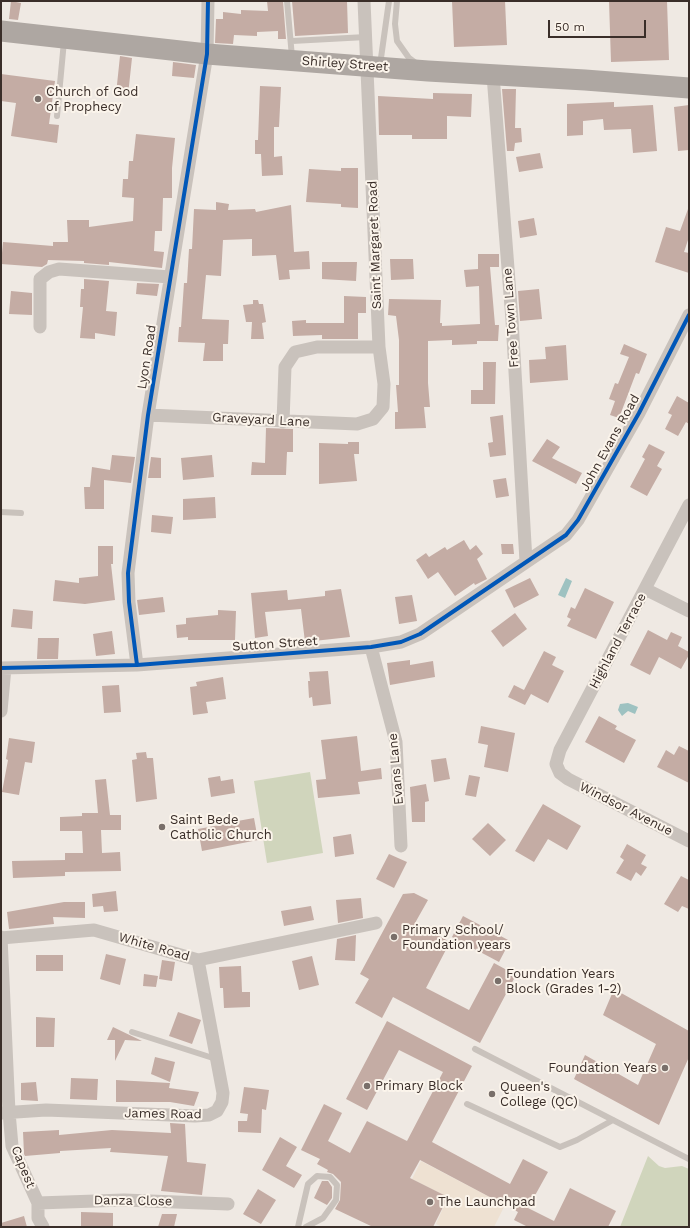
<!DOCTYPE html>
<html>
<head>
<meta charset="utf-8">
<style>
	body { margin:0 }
	#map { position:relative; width:690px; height:1228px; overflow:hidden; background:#efe9e3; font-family:"Work Sans",sans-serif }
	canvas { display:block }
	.frame { position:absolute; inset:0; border:2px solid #3a2e29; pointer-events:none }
	.scale { position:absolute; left:548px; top:20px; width:98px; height:18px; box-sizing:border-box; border:2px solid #3a2e29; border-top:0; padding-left:5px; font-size:12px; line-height:14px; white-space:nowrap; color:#3a2e29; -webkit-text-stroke:3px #fbf4eb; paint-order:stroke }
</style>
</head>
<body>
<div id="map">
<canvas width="690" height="1228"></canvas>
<div class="frame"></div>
<div class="scale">50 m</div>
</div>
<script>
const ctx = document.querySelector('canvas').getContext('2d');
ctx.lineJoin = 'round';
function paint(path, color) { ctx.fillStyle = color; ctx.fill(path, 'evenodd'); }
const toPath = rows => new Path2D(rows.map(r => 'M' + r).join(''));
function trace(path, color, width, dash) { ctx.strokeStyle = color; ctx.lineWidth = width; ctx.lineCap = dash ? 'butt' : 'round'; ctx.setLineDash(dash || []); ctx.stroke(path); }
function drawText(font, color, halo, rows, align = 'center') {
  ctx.font = font + ' "Work Sans",sans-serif'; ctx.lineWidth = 4; ctx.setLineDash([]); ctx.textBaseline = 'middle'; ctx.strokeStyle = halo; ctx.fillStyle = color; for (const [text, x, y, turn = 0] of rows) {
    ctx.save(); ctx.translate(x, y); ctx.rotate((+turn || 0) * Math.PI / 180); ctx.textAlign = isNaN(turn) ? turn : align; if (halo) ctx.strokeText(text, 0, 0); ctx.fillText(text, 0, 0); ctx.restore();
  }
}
paint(toPath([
	[310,772,323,853,267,863,254,781],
	[648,1156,659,1166,665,1168,682,1166,689,1169,689,1227,620,1227]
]), '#d0d5bc');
paint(toPath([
	[421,1161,505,1205,494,1227,442,1227,436,1224,448,1197,412,1179]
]), '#eee1d2');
paint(toPath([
	[566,578,572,581,565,598,558,595],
	[628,703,638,707,635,714,628,711,622,716,618,710,620,704]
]), '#9ec2c1');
paint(toPath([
	[11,1,21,3,18,20,9,19],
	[267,1,283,1,286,39,278,39,278,31,257,32,257,36,234,35,233,44,215,43,216,19,223,19,223,12,241,14,241,10,268,11],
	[292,1,347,1,348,33,295,36],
	[452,1,505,1,507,45,454,47],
	[609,1,667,1,669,60,611,62],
	[120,56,132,58,128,95,116,94],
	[173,62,196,65,194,78,172,76],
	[1,74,55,81,49,124,59,125,57,143,11,136,16,103,1,101],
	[260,86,281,87,279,127,274,127,274,157,282,156,283,175,262,176,261,154,255,154,255,140,258,140],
	[502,89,516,89,515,128,521,128,522,142,515,143,514,151,507,151],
	[433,93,472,94,471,117,447,116,447,139,412,139,412,135,379,135,378,96,433,99],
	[614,102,614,107,653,105,657,151,633,153,631,129,604,130,603,119,583,121,583,135,567,136,567,104],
	[689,105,689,150,678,151,674,107],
	[136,134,175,138,172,168,172,198,163,198,162,231,155,231,154,251,164,252,162,268,109,262,109,265,84,263,84,261,48,260,47,264,42,267,1,264,3,242,53,246,53,242,68,242,67,220,89,220,89,227,133,221,134,198,122,197,123,179,128,179,129,161,133,161],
	[540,153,543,168,519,172,516,157],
	[341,168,358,168,358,208,341,207,341,204,306,202,309,169,341,171],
	[216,202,229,204,228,210,255,209,256,212,291,205,294,252,309,251,310,269,289,270,290,279,279,280,276,255,252,256,252,239,223,240,221,276,206,275,202,319,229,320,228,344,223,344,223,361,203,361,205,343,178,342,179,327,181,327,184,283,187,283,189,249,192,249,194,209,216,210],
	[688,209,689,237,684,252,689,253,689,273,655,262,666,227,680,231],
	[534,218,537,235,520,238,518,221],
	[478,254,499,254,499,267,490,267,495,325,499,325,498,341,477,341,477,344,452,345,452,340,428,341,428,383,430,407,424,407,426,428,395,429,395,412,398,412,396,385,399,385,399,340,396,316,388,315,389,299,441,300,440,323,442,323,442,326,480,324,479,286,466,287,464,270,478,269],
	[390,259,413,259,414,279,391,280],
	[322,262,357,262,356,281,322,279],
	[84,279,109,281,106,311,117,312,115,336,95,333,95,339,80,338,83,307,80,307,81,289,84,289],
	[137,283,159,284,157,296,136,294],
	[539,289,542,319,520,321,518,291],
	[11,291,32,293,32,315,9,314],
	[344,296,366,297,366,313,358,313,358,339,322,339,322,335,293,336,292,321,306,320,306,323,344,323],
	[253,300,258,300,259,304,263,304,266,322,262,323,264,339,251,339,252,322,246,322,243,305,253,304],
	[624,344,647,354,639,374,636,373,619,418,610,415,615,401,609,399,615,383,618,384,629,357,620,354],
	[566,345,568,380,530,383,529,360,546,359,545,347],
	[483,362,496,362,495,404,471,404,471,390,483,390],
	[677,396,689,403,689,424,686,422,678,436,665,429,672,415,668,413],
	[503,415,506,455,490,457,488,443,493,442,490,417],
	[266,428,293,429,293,452,287,452,286,475,251,475,252,462,265,463],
	[547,439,560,447,552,458,582,473,576,484,532,461],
	[348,442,359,442,359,454,354,454,357,481,319,484,319,443,348,444],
	[649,444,665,452,657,466,662,469,647,496,630,487,645,459,642,457],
	[112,455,135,457,131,483,104,480,104,509,85,509,84,487,90,487,92,467,110,470],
	[212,455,214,477,183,480,181,458],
	[151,457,161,458,161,478,148,478],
	[506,478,509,496,496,498,493,480],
	[215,497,216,518,183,520,183,499],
	[152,515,173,517,171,534,151,532],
	[464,540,470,550,476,545,483,554,477,559,487,579,475,585,474,583,455,596,438,572,428,579,416,560,426,553,429,557,445,547,447,550],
	[501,544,513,544,514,554,502,554],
	[98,546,113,546,113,564,111,564,115,600,85,604,53,601,55,580,79,583,79,578,98,576],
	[530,578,539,595,514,608,505,590],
	[585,588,614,602,596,639,567,626,571,619,567,617,571,607,575,609],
	[341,589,350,637,305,642,301,609,265,612,268,636,255,638,251,593,287,590,288,600,325,596,325,591],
	[412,595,417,621,399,624,395,597],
	[163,597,165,612,139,615,137,600],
	[13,609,33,611,32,629,11,627],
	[218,610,236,611,235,640,188,640,188,637,177,638,176,625,186,624,186,618,218,615],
	[515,613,527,629,503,647,491,631],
	[648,630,667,640,671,632,682,637,678,646,689,652,689,655,681,669,659,657,650,675,630,665],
	[112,631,115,654,96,656,93,634],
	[38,638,59,638,58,659,37,659],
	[544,651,556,657,552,665,564,671,548,703,531,694,525,705,508,697,514,685,524,690],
	[410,660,410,665,433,661,435,677,390,685,387,663],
	[328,671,331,704,313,706,312,697,309,698,308,681,310,681,309,672],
	[223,677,226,699,206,702,208,713,193,715,190,687,197,686,196,682],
	[119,685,121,712,104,713,102,686],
	[599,716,617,726,615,729,636,740,624,763,585,742],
	[481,726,515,733,508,772,484,767,488,745,478,743],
	[357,736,361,771,381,768,382,779,358,782,360,794,318,798,316,780,326,779,321,740],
	[9,738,35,742,32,763,25,762,19,795,2,792,8,760,6,759],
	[679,746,689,751,689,783,657,767,666,750,674,755],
	[146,752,147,758,153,758,157,799,136,802,132,760,137,759,136,753],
	[446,758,450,779,434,782,431,760],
	[469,775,480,777,476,797,465,795],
	[220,776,221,781,233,779,235,793,211,797,208,778],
	[106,779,110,815,121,815,121,830,101,830,102,853,120,852,121,871,65,872,65,876,13,878,12,861,65,860,65,853,83,853,82,831,60,831,60,817,82,816,82,813,98,813,95,780],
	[426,784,429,801,425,802,425,822,412,822,410,787],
	[543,804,581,826,567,850,548,839,534,862,515,851],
	[230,815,232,822,254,818,258,840,202,851,198,829,220,825,219,818],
	[488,823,506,840,490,856,472,839],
	[351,834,354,854,335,857,333,837],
	[627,844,646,855,641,864,647,867,641,876,636,872,631,881,616,873,624,860,620,857],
	[389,854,407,862,394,888,376,879],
	[681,876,689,880,689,909,682,906,678,912,664,904],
	[116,891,118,911,104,912,103,906,93,907,92,894],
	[414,893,428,900,415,923,450,942,426,988,469,1010,494,963,516,975,480,1043,393,997,382,1018,355,1003,369,979,360,974,403,894],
	[361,898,363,918,338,923,336,900],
	[64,902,85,902,85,918,53,917,54,924,9,929,7,912],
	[311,906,314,920,284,926,281,911],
	[463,916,510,941,499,962,452,937],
	[356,935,355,961,335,960,337,939],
	[106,954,126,959,120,985,100,979],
	[36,955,63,955,63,971,36,971],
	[312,956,319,985,299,990,292,961],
	[162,960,175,962,172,981,159,979],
	[241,966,242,992,250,992,250,1007,224,1008,223,988,220,988,219,967],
	[144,974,158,976,156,987,143,986],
	[614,989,689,1031,689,1057,659,1125,574,1079,585,1055,638,1085,656,1044,603,1015],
	[178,1012,201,1020,192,1044,169,1036],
	[36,1017,55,1018,54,1047,36,1047],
	[387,1021,472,1066,432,1142,510,1184,523,1159,548,1172,528,1208,554,1221,570,1188,616,1211,608,1227,528,1227,514,1220,518,1212,420,1160,410,1178,448,1197,433,1227,373,1227,335,1209,340,1200,341,1182,333,1174,327,1172,328,1170,317,1164,320,1159,301,1150,324,1104,342,1113,328,1141,350,1153,367,1121,407,1141,443,1072,399,1050,367,1110,346,1099],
	[113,1027,142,1041,125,1040,115,1061,115,1040,107,1040],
	[155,1057,175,1062,170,1082,151,1074],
	[71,1078,98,1079,97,1100,70,1099],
	[116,1080,170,1083,169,1088,199,1092,194,1106,170,1102,116,1102],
	[36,1082,38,1101,21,1100,21,1083],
	[244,1087,269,1090,266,1110,262,1109,261,1133,238,1132,238,1121,247,1121,248,1114,240,1113],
	[170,1123,185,1124,187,1162,206,1164,202,1195,161,1191,168,1156,110,1152,111,1148,60,1151,60,1153,25,1156,24,1154,23,1132,59,1130,59,1135,112,1130,171,1133],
	[280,1137,297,1147,286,1166,302,1175,294,1188,262,1170],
	[322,1181,328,1181,332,1187,332,1198,327,1205,314,1198],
	[258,1189,276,1200,261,1224,243,1214],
	[81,1212,113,1213,113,1227,81,1227],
	[162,1214,177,1214,174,1227,158,1227],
	[24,1216,27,1227,1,1227,1,1223]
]), '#c4aca4');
trace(toPath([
	[287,1,292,57],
	[397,1,395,24,397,41,409,58,417,64],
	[292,41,366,37],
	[380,65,389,1],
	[57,116,64,41],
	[1,512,21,513],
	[132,1032,216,1059],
	[475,1049,689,1159],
	[467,1104,560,1147,577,1140,613,1120],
	[298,1227,308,1184,317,1176,330,1177,337,1185,336,1200,323,1218,306,1227]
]), '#c9c2bc', 6);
trace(toPath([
	[493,75,512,320,526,561],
	[40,327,40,279,49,272,59,269,170,277],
	[148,415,357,424,373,419,383,407,384,384,379,347,364,1],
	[283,422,285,367,295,352,317,347,379,347],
	[689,505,560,750,556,764,560,773,568,779,689,841],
	[645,589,689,611],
	[371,647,396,742,401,846],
	[137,665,129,602,128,573,148,415,207,54,208,1],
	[1,668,137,665,371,647,401,642,420,634,566,535,578,520,639,413,689,315],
	[1,711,5,668],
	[1,937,9,1112,12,1146,38,1203,38,1218,43,1227],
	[1,938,94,930,198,960,376,923],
	[1,1113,46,1110,195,1116,209,1115,217,1111,222,1102,223,1093,198,960],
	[38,1203,124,1200,228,1204]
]), '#c9c2bc', 13);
trace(toPath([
	[1,31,207,54,428,71,585,80,689,88]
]), '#aea7a2', 21);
trace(toPath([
	[137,665,129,602,128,573,148,415,207,54,208,1],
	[1,668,137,665,371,647,401,642,420,634,566,535,578,520,639,413,689,315]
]), '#0057b8', 4);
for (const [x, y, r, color] of [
	[38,99,4,"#796f6a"],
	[162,827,4,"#796f6a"],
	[394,937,4,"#796f6a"],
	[498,981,4,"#796f6a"],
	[665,1068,4,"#796f6a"],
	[367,1086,4,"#796f6a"],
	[492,1094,4,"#796f6a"],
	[430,1202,4,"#796f6a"]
]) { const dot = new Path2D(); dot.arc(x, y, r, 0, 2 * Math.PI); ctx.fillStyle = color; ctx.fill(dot); trace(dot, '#fbf4eb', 1.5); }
drawText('13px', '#3a2e29', '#fbf4eb', [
	["Shirley Street",345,64,4],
	["Saint Margaret Road",375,245,-92],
	["Free Town Lane",511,318,-94],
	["Lyon Road",147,357,-81],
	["Graveyard Lane",261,420,3],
	["John Evans Road",610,443,-61],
	["Highland Terrace",618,641,-62],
	["Sutton Street",275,644,-4],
	["Evans Lane",396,769,-95],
	["Windsor Avenue",626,809,27],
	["White Road",154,947,16],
	["James Road",163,1114,1],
	["Capest",23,1167,68],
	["Danza Close",133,1201,1]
]);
drawText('13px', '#3a2e29', '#fbf4eb', [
	["Church of God",46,92],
	["of Prophecy",46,107],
	["Saint Bede",170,820],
	["Catholic Church",170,835],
	["Primary School/",402,930],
	["Foundation years",402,945],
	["Foundation Years",506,974],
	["Block (Grades 1-2)",506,989],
	["Foundation Years",657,1068,"right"],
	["Primary Block",375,1086],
	["Queen's",500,1087],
	["College (QC)",500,1102],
	["The Launchpad",438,1202]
], 'left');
</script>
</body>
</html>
